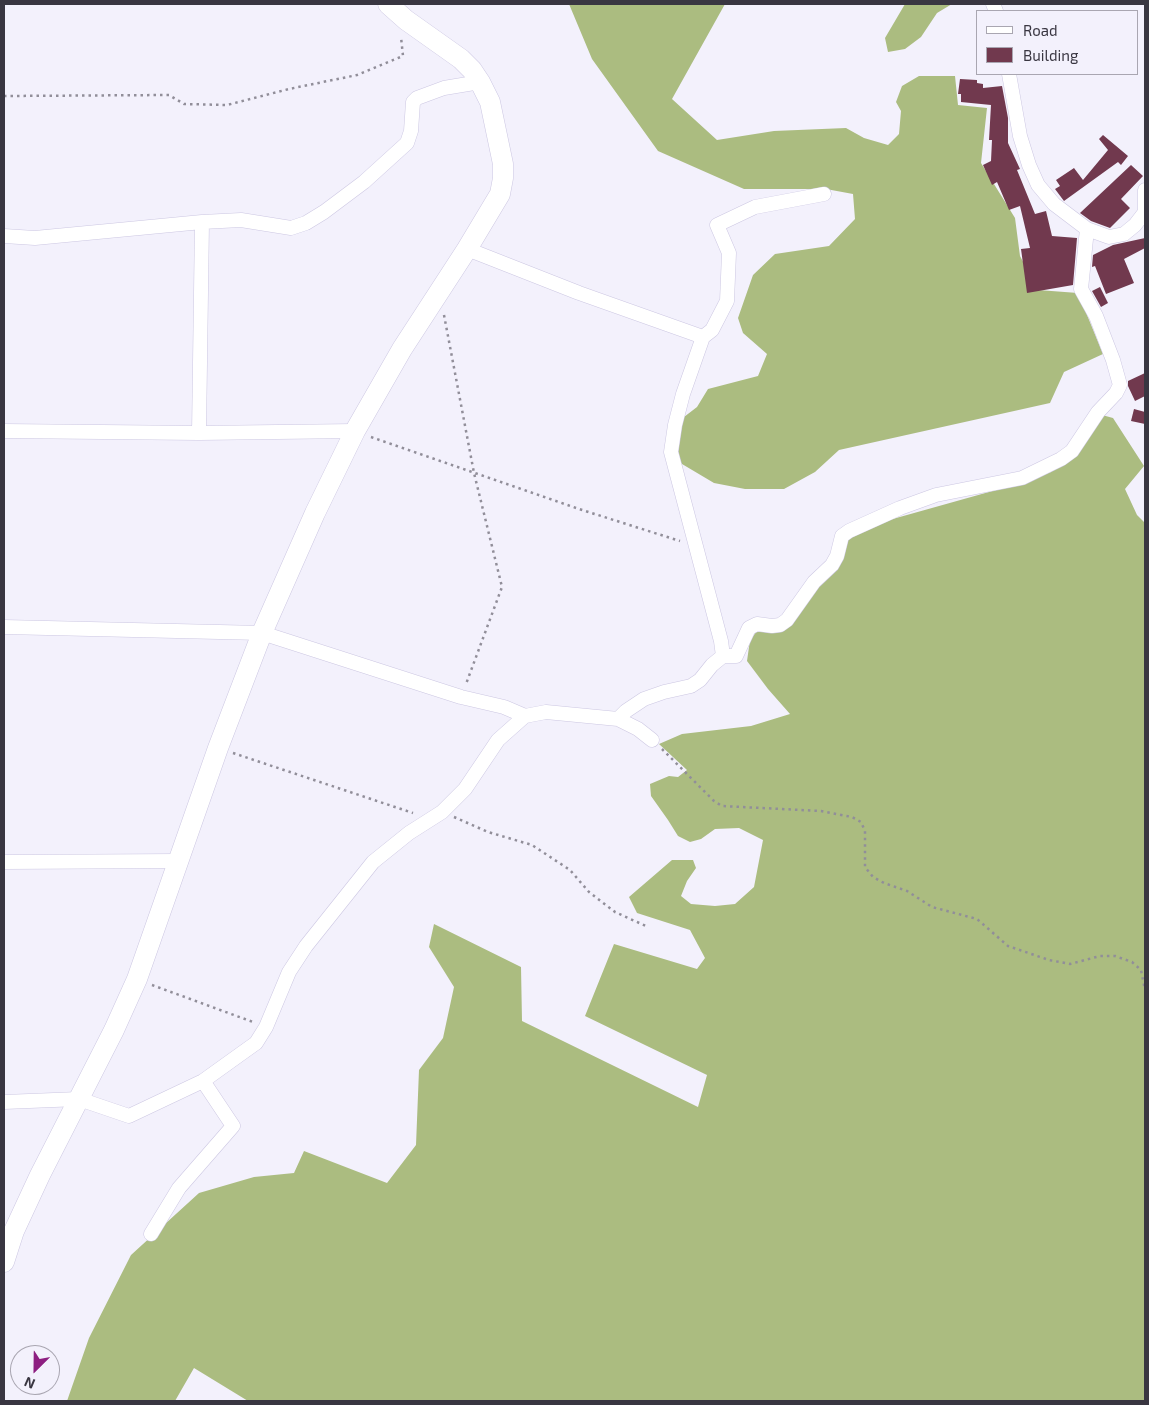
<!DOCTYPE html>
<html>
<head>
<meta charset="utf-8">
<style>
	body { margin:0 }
	#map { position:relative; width:1149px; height:1405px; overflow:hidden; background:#f3f1fc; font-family:"Exo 2",sans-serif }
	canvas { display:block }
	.frame { position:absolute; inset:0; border:5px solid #393641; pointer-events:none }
	.legend { position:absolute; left:976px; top:10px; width:162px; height:65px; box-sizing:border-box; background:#f3f1fc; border:1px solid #a9a6b1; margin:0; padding:6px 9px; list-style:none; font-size:15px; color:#393641 }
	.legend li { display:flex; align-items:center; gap:10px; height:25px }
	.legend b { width:25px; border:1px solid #a9a6b1 }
	.north { position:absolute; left:10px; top:1345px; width:50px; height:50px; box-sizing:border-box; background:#f3f1fc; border:1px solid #a9a6b1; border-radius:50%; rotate:203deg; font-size:14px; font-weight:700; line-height:20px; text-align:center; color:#393641 }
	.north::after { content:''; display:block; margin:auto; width:18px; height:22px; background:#8d1e81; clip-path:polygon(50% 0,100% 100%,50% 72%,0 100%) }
</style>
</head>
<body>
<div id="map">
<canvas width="1149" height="1405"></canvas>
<div class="frame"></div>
<ul class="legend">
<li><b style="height:6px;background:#fff"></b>Road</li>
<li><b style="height:14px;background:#71394e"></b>Building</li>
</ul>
<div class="north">N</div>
</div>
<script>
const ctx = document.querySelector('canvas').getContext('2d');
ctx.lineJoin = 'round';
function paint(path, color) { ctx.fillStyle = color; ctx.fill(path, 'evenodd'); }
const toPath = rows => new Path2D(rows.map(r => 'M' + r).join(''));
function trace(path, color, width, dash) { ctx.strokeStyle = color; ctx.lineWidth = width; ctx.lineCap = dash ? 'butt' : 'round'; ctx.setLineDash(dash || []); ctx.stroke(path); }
paint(toPath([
	[569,4,725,4,672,99,717,140,774,131,846,128,864,138,888,145,899,134,901,111,896,102,902,86,919,76,955,76,958,105,987,108,981,163,1015,218,1020,256,1038,290,1078,293,1103,354,1064,372,1050,403,839,450,815,472,784,489,745,489,714,483,682,464,674,452,684,417,697,407,708,389,758,376,767,354,743,333,738,318,753,275,775,254,829,246,855,219,853,194,826,189,744,189,658,151,592,59],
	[905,4,952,4,937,13,921,37,905,49,888,52,885,38],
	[1102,415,1113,418,1144,466,1125,489,1137,515,1145,523,1145,1401,248,1401,194,1368,175,1401,67,1401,89,1338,131,1255,199,1193,254,1177,294,1173,304,1151,387,1183,416,1145,419,1070,443,1038,454,987,429,947,434,924,521,967,522,1021,698,1107,707,1075,585,1016,614,944,697,969,705,958,690,930,637,913,629,897,672,860,693,860,696,868,687,881,681,896,691,904,715,906,735,904,754,887,763,840,739,828,715,829,701,839,690,842,678,836,668,820,651,796,650,784,669,776,678,777,687,770,659,744,682,734,751,726,790,714,768,689,747,661,750,640,757,631,774,632,852,534,882,522,1021,483,1051,472,1077,454]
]), '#abbc80');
paint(toPath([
	[960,79,977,80,977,83,983,84,983,88,1002,86,1008,118,1008,143,1020,169,1017,170,1035,214,1046,211,1052,236,1077,238,1073,285,1027,293,1021,249,1030,248,1020,206,1009,210,997,182,992,185,983,165,991,161,992,140,989,140,991,105,961,102,961,94,958,94],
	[1103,135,1128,156,1121,165,1118,162,1064,201,1055,189,1060,186,1056,180,1074,168,1083,180,1108,150,1099,139],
	[1131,165,1143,176,1121,199,1130,208,1110,228,1091,221,1080,213],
	[1145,238,1145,248,1124,259,1134,283,1106,294,1095,266,1092,267,1093,255,1113,245],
	[1100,287,1108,303,1101,307,1092,291],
	[1145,373,1145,396,1135,401,1128,386,1128,381],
	[1134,409,1145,412,1145,424,1131,421]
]), '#71394e');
const street = toPath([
	[993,4,996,11],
	[1009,74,1020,136,1029,165,1038,185,1054,204,1087,229,1109,237,1124,234,1135,225,1145,212,1145,190],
	[4,236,35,238,202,222,241,220,291,228,306,223,324,212,364,182,407,143,411,131,413,102,417,98,444,88,480,82],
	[467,249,579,293,703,337,683,394,675,425,671,452,721,641,723,656,712,665,700,680,691,686,664,692,644,699,626,711,618,719],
	[703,337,712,330,727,301,729,253,717,225,755,207,824,194],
	[4,431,199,433,355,431],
	[199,433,202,222],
	[4,627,262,633,461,697,504,707,525,716],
	[723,656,736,656,749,628,757,624,772,626,780,625,787,620,814,582,832,565,837,556,842,536,849,531,900,508,936,495,1022,478,1061,459,1072,451,1098,412,1116,393,1120,385,1113,360,1096,316,1081,289,1087,229],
	[4,862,179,861],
	[4,1102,79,1099,129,1116,203,1081,242,1053,256,1043,266,1027,289,972,306,946,373,862,409,833,442,812,465,789,498,740,525,716,546,712,618,719,638,729,652,740],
	[151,1234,179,1188,233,1126,203,1081]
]);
const secondary = toPath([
	[4,1262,14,1231,40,1175,114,1030,137,979,218,748,262,633,315,513,355,431,402,349,467,249,500,194,503,178,503,164,490,102,480,82,472,70,461,59,406,20,388,4]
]);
trace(street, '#ccc7e2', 15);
trace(secondary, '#ccc7e2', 21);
trace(toPath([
	[4,96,169,95,184,104,227,105,289,89,357,75,403,56,401,37],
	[444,315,474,473,502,587,466,684],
	[371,437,579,509,680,541],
	[662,749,714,801,722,806,821,811,852,817,861,822,865,831,865,867,873,877,884,883,907,891,932,907,977,919,1008,946,1049,960,1070,964,1100,956,1115,956,1132,962,1141,970,1145,990],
	[233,753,413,813],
	[454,817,488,832,532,845,570,870,589,892,615,912,648,927],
	[152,985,253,1022]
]), '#918e99', 2.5, [2.5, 4]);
trace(street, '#fff', 14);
trace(secondary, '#fff', 20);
</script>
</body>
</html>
